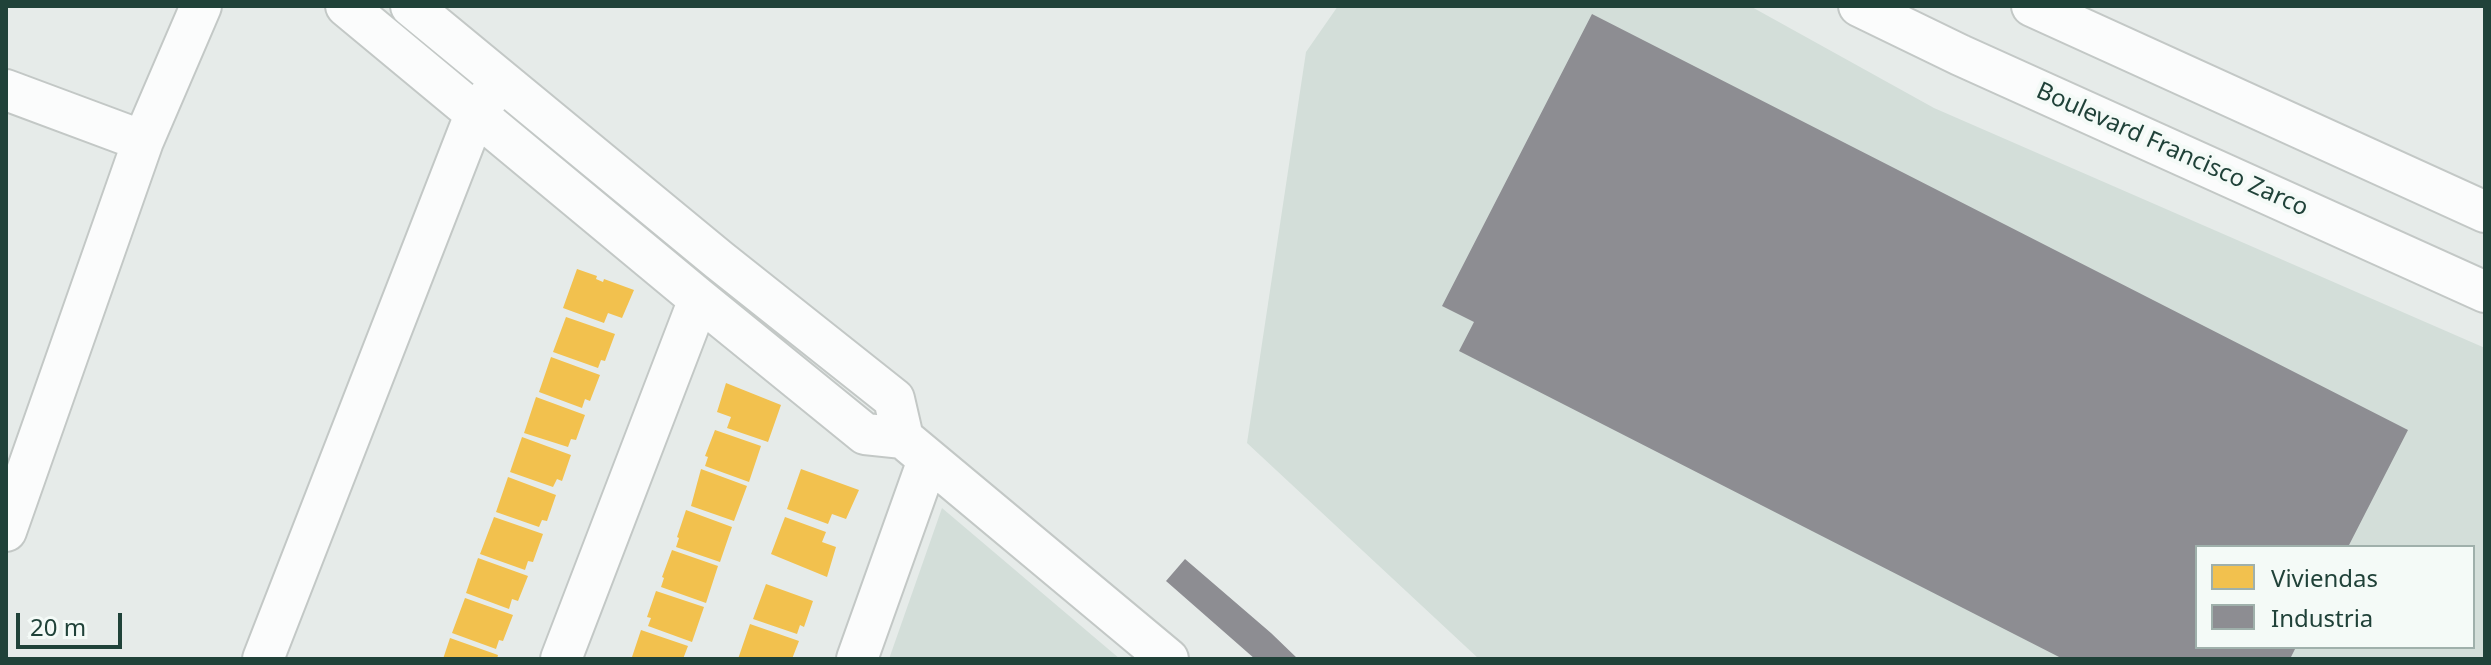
<!DOCTYPE html>
<html>
<head>
<meta charset="utf-8">
<style>
	body { margin:0 }
	#map { position:relative; width:2491px; height:665px; overflow:hidden; background:#e6ebe9; font-family:"Noto Sans",sans-serif }
	canvas { display:block }
	.frame { position:absolute; inset:0; border:8px solid #204239; pointer-events:none }
	.legend { position:absolute; left:2195px; top:545px; width:280px; height:104px; box-sizing:border-box; background:#f4faf7; border:2px solid #9fb0ab; margin:0; padding:10px 14px; list-style:none; font-size:24px; color:#204239 }
	.legend li { display:flex; align-items:center; gap:16px; height:40px }
	.legend b { width:40px; border:2px solid #9fb0ab }
	.scale { position:absolute; left:16px; top:613px; width:106px; height:36px; box-sizing:border-box; border:4px solid #204239; border-top:0; padding-left:10px; font-size:24px; line-height:28px; white-space:nowrap; color:#204239; -webkit-text-stroke:6px #f4faf7; paint-order:stroke }
</style>
</head>
<body>
<div id="map">
<canvas width="2491" height="665"></canvas>
<div class="frame"></div>
<ul class="legend">
<li><b style="height:22px;background:#f2c14e"></b>Viviendas</li>
<li><b style="height:22px;background:#8d8d92"></b>Industria</li>
</ul>
<div class="scale">20 m</div>
</div>
<script>
const ctx = document.querySelector('canvas').getContext('2d');
ctx.lineJoin = 'round';
function paint(path, color) { ctx.fillStyle = color; ctx.fill(path, 'evenodd'); }
const toPath = rows => new Path2D(rows.map(r => 'M' + r).join(''));
function trace(path, color, width, dash) { ctx.strokeStyle = color; ctx.lineWidth = width; ctx.lineCap = dash ? 'butt' : 'round'; ctx.setLineDash(dash || []); ctx.stroke(path); }
function drawText(font, color, halo, rows, align = 'center') {
  ctx.font = font + ' "Noto Sans",sans-serif'; ctx.lineWidth = 8; ctx.setLineDash([]); ctx.textBaseline = 'middle'; ctx.strokeStyle = halo; ctx.fillStyle = color; for (const [text, x, y, turn = 0] of rows) {
    ctx.save(); ctx.translate(x, y); ctx.rotate((+turn || 0) * Math.PI / 180); ctx.textAlign = isNaN(turn) ? turn : align; if (halo) ctx.strokeText(text, 0, 0); ctx.fillText(text, 0, 0); ctx.restore();
  }
}
paint(toPath([
	[1338,6,1750,6,1934,108,2485,348,2485,659,1479,659,1247,443,1306,52],
	[2197,547,2473,547,2473,647,2197,647],
	[942,508,1120,659,889,659]
]), '#d3ded9');
paint(toPath([
	[577,269,597,276,596,279,603,282,604,279,634,290,622,318,608,313,604,323,563,308],
	[566,317,615,334,605,361,601,360,598,368,553,352],
	[551,357,600,375,590,401,585,399,582,408,539,392],
	[726,383,781,405,768,442,727,428,731,417,717,412],
	[536,397,585,415,576,440,571,439,568,447,524,433],
	[715,430,761,446,749,482,705,466,708,457,705,456],
	[522,437,571,455,562,481,557,479,553,487,510,472],
	[701,469,747,486,734,521,691,506],
	[801,469,859,490,846,519,832,514,828,524,787,509],
	[508,477,556,495,547,521,542,520,539,527,496,512],
	[686,510,732,527,720,562,676,547,679,538,677,537],
	[494,517,543,534,533,562,528,561,525,570,480,554],
	[785,517,826,532,822,542,836,547,827,577,771,554],
	[672,550,718,566,706,603,661,587,664,578,662,577],
	[478,558,528,576,518,601,512,599,509,609,466,593],
	[766,584,813,601,804,627,800,625,797,634,753,619],
	[656,591,704,607,692,642,648,626,651,618,647,617],
	[465,598,513,615,503,641,499,640,496,649,452,633],
	[750,624,799,641,792,659,738,659],
	[641,630,688,646,683,659,639,659,632,657],
	[450,638,498,655,497,659,443,659]
]), '#f2c14e');
paint(toPath([
	[1592,14,2408,430,2348,547,2197,547,2197,647,2296,647,2290,659,2063,659,1459,351,1474,322,1442,306],
	[1185,559,1271,633,1298,659,1255,659,1166,581]
]), '#8d8d92');
const minor = toPath([
	[346,6,699,299,865,434,903,438],
	[411,6,719,260,894,399,903,438,1168,659],
	[1859,6,1960,55,2485,292],
	[2032,6,2485,212],
	[6,90,143,141],
	[6,531,143,141,201,6],
	[263,659,476,112,491,94],
	[561,659,699,299],
	[857,659,928,460]
]);
trace(minor, '#c3c8c6', 44);
trace(minor, '#fbfcfc', 40);
drawText('24px', '#204239', '#f4faf7', [
	["Boulevard Francisco Zarco",2172,150,24]
]);
</script>
</body>
</html>
